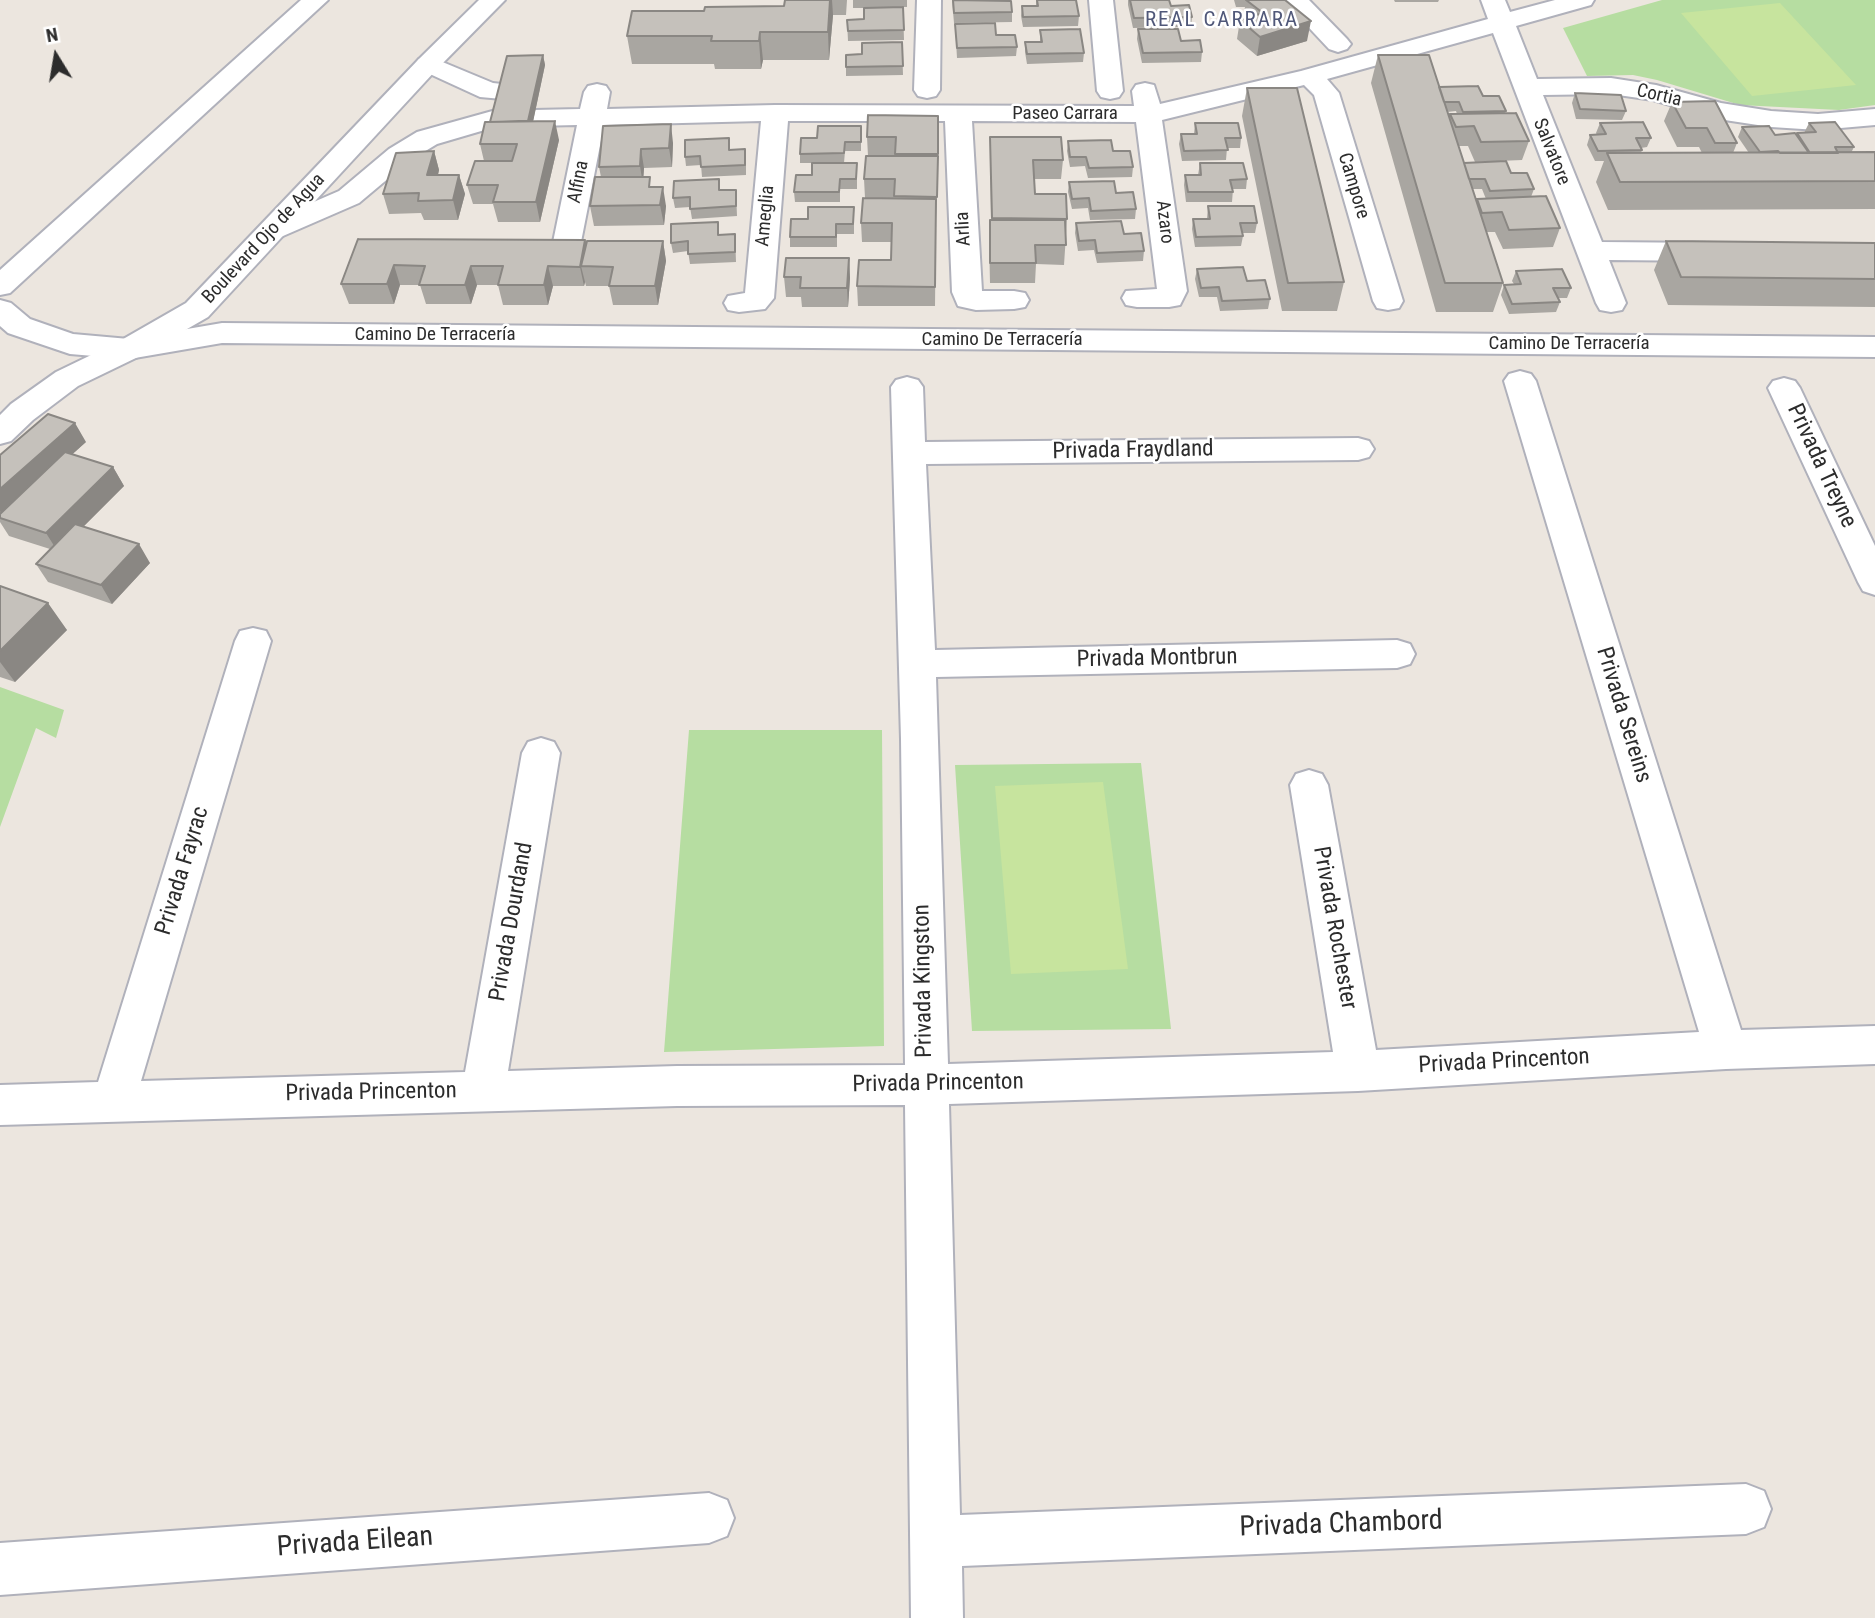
<!DOCTYPE html>
<html>
<head>
<meta charset="utf-8">
<style>
	body { margin:0 }
	#map { position:relative; width:1875px; height:1618px; overflow:hidden; background:#ece6df; font-family:"Roboto Condensed",sans-serif }
	canvas { display:block }
	.north { position:absolute; left:21px; top:21px; width:70px; height:70px; -webkit-text-stroke:5px #fff; paint-order:stroke; rotate:349deg; font-size:19px; font-weight:700; line-height:28px; text-align:center; color:#2c2c2c }
	.north::after { content:''; display:block; margin:auto; width:24px; height:32px; background:#2c2c2c; clip-path:polygon(50% 0,100% 100%,50% 72%,0 100%) }
</style>
</head>
<body>
<div id="map">
<canvas width="1875" height="1618"></canvas>
<div class="north">N</div>
</div>
<script>
const ctx = document.querySelector('canvas').getContext('2d');
ctx.lineJoin = 'round';
function paint(path, color) { ctx.fillStyle = color; ctx.fill(path, 'evenodd'); }
const toPath = rows => new Path2D(rows.map(r => 'M' + r).join(''));
function trace(path, color, width, dash) { ctx.strokeStyle = color; ctx.lineWidth = width; ctx.lineCap = dash ? 'butt' : 'round'; ctx.setLineDash(dash || []); ctx.stroke(path); }
function drawText(font, color, halo, rows, align = 'center') {
  ctx.font = font + ' "Roboto Condensed",sans-serif'; ctx.lineWidth = 5; ctx.setLineDash([]); ctx.textBaseline = 'middle'; ctx.strokeStyle = halo; ctx.fillStyle = color; for (const [text, x, y, turn = 0] of rows) {
    ctx.save(); ctx.translate(x, y); ctx.rotate((+turn || 0) * Math.PI / 180); ctx.textAlign = isNaN(turn) ? turn : align; if (halo) ctx.strokeText(text, 0, 0); ctx.fillText(text, 0, 0); ctx.restore();
  }
}
paint(toPath([
	[1662,0,1875,0,1875,105,1839,110,1740,105,1657,80,1633,75,1587,76,1563,28],
	[0,687,64,710,56,738,36,728,0,827],
	[689,730,882,730,884,1046,664,1052],
	[1141,763,1171,1029,972,1031,955,765]
]), '#b6dda1');
paint(toPath([
	[1780,3,1856,85,1752,96,1681,13],
	[1103,782,1128,969,1011,974,995,786]
]), '#c7e49e');
const street = toPath([
	[917,0,941,0,940,90,936,96,927,98,918,96,914,90,917,0],
	[1089,0,1113,0,1123,91,1119,97,1110,99,1101,97,1097,91,1089,0],
	[1283,0,1309,0,1347,39,1351,44,1347,49,1338,52,1329,49,1283,0],
	[1481,0,1505,0,1510,12,1555,0,1594,0,1591,5,1516,26,1537,79,1611,78,1656,85,1721,103,1771,111,1818,114,1875,109,1875,125,1818,130,1771,127,1718,119,1653,100,1611,94,1543,95,1602,242,1714,243,1724,246,1728,252,1724,258,1714,261,1609,260,1626,303,1622,310,1611,312,1600,310,1596,303,1493,33,1327,79,1339,93,1403,301,1399,308,1388,310,1377,308,1373,301,1314,95,1304,85,1162,120,1187,291,1180,305,1169,307,1137,307,1126,305,1122,298,1126,291,1157,289,1136,122,972,121,982,291,1014,291,1025,293,1029,300,1025,307,1014,309,976,310,958,306,952,292,945,121,788,121,774,298,765,309,739,312,728,310,724,303,728,296,745,293,761,121,604,125,580,247,576,253,566,256,556,253,552,247,577,125,534,126,525,124,521,118,525,112,534,110,580,109,584,92,588,86,597,84,606,86,610,92,607,109,775,105,1134,106,1132,91,1136,85,1145,83,1154,85,1160,104,1301,71,1488,19,1481,0],
	[428,56,493,83,511,85,515,91,511,97,502,99,480,97,419,69,415,64,419,59,428,56],
	[496,110,505,112,509,118,505,124,437,144,409,161,359,203,283,236,273,239,263,236,259,230,263,224,339,191,389,149,417,132,496,110],
	[0,300,11,303,30,319,73,334,129,339,222,323,1875,337,1875,357,222,343,129,359,70,354,8,333,0,326,0,300],
	[1520,371,1531,374,1536,381,1741,1030,1875,1026,1875,1064,1726,1069,1358,1091,949,1104,960,1515,1746,1484,1764,1491,1771,1509,1764,1527,1746,1534,962,1566,963,1618,911,1618,905,1105,677,1106,0,1125,0,1085,98,1082,235,641,240,631,253,628,266,631,271,641,141,1081,465,1072,522,753,528,742,541,738,554,742,560,753,508,1071,677,1066,905,1065,901,739,891,387,896,380,907,377,918,380,923,387,925,442,1358,438,1369,441,1374,449,1369,457,1358,460,926,464,935,650,1397,640,1410,644,1415,654,1410,664,1397,668,936,677,948,1064,1333,1052,1290,785,1296,774,1309,770,1322,774,1328,785,1376,1050,1699,1032,1504,381,1509,374,1520,371],
	[1784,378,1795,381,1800,388,1875,546,1875,595,1863,591,1858,582,1768,388,1773,381,1784,378],
	[709,1493,727,1500,734,1518,727,1536,709,1543,0,1595,0,1543,709,1493]
]);
const secondary = toPath([
	[301,0,328,0,10,293,0,295,0,270,301,0],
	[479,0,505,0,437,69,208,317,140,356,78,386,33,420,11,441,0,444,0,415,11,404,56,372,118,342,186,303,419,59,479,0]
]);
trace(street, '#b0b1bb', 4);
trace(secondary, '#b0b1bb', 4);
paint(street, '#fff');
paint(secondary, '#fff');
paint(toPath([
	[785,0,847,0,846,15,833,15,829,60,763,60,761,69,715,69,714,64,632,64,627,36,704,11,784,6],
	[853,0,907,0,907,7,903,7,904,40,848,41,847,20,864,19,864,8,853,8],
	[952,0,992,0,1012,12,1012,22,954,23],
	[1036,0,1076,0,1079,16,1078,26,1023,27,1021,16,1022,6,1036,6],
	[1128,0,1169,0,1171,6,1192,17,1191,27,1133,28,1128,5],
	[1234,0,1285,0,1307,41,1257,56,1237,39,1240,20,1243,19,1245,7,1236,7],
	[1394,0,1439,0,1438,2,1395,2],
	[955,24,996,35,1017,47,1016,56,957,58],
	[1138,29,1181,41,1202,52,1201,62,1142,63,1137,39],
	[1040,30,1084,53,1083,62,1027,64,1025,52,1025,42,1040,42],
	[902,42,903,75,846,76,846,55,862,54],
	[543,55,545,65,533,121,559,140,540,222,498,222,493,204,473,204,467,185,484,161,480,144,490,122],
	[1378,55,1439,87,1483,96,1506,111,1505,113,1529,141,1522,160,1475,162,1468,146,1458,146,1464,163,1511,173,1534,189,1531,197,1560,228,1553,247,1503,249,1495,232,1486,232,1503,283,1493,312,1436,312,1371,83],
	[1456,111,1457,114,1450,114,1449,118,1447,112],
	[1472,189,1482,189,1486,199,1477,199,1476,201],
	[1247,88,1344,282,1337,311,1282,311,1242,116],
	[1575,93,1626,111,1622,120,1576,119,1572,103],
	[1672,102,1737,143,1733,153,1749,153,1738,137,1742,127,1775,135,1796,135,1797,133,1804,133,1809,123,1854,147,1851,153,1875,152,1875,209,1608,210,1596,182,1604,161,1595,161,1587,145,1590,135,1597,135,1596,133,1600,123,1651,138,1647,147,1641,148,1642,150,1641,153,1702,153,1699,147,1677,147,1664,121],
	[938,116,938,176,936,216,935,306,858,306,857,286,891,260,891,242,862,242,861,223,865,198,864,179,868,156,867,137],
	[1195,123,1241,138,1240,148,1227,148,1226,160,1182,161,1179,144,1181,134,1194,134],
	[603,126,673,143,672,167,644,168,643,177,666,206,664,225,594,226,590,206,601,177,599,167],
	[861,126,861,151,845,151,844,163,800,163,800,154,817,138],
	[990,137,1063,160,1061,179,1034,179,1035,194,1067,219,1064,265,1036,264,1035,283,990,283,989,239,990,220,991,220],
	[1068,141,1113,151,1133,167,1132,177,1088,178,1085,166,1070,167,1067,151],
	[730,150,746,159,746,175,702,177,701,165,686,166,685,157],
	[434,151,439,170,438,175,459,175,465,194,458,220,424,220,421,213,389,214,383,194],
	[857,163,857,189,840,189,840,202,795,202,794,192,812,175],
	[1200,163,1247,179,1246,189,1233,189,1232,202,1186,202,1184,185,1185,175,1198,175],
	[1069,182,1116,193,1136,209,1135,219,1090,220,1088,208,1072,209,1068,192],
	[720,190,736,190,737,216,692,219,690,207,675,208,673,198],
	[1208,206,1257,223,1255,233,1242,233,1243,236,1241,246,1195,247,1192,229,1193,219,1207,219],
	[854,216,854,234,837,234,837,247,790,247,790,237],
	[1076,223,1124,234,1144,251,1143,261,1097,263,1094,250,1078,251,1075,233],
	[735,234,736,262,690,264,688,251,673,253,671,243,719,235],
	[358,239,585,240,586,245,663,241,666,261,658,305,613,305,609,286,586,286,585,282,584,286,553,286,548,305,503,305,498,285,477,285,471,304,426,304,420,285,400,285,394,304,349,304,341,284],
	[1666,241,1875,243,1875,307,1668,305,1654,270],
	[849,258,850,278,848,307,802,307,801,297,786,297,784,277],
	[1197,269,1247,281,1270,299,1268,309,1220,311,1217,297,1199,297,1195,279],
	[1516,271,1571,288,1567,298,1558,298,1560,302,1556,312,1509,314,1501,295,1504,285,1514,284,1512,281],
	[86,442,72,454,113,467,124,486,84,526,150,563,112,604,48,582,36,564,50,549,9,536,0,522,0,455],
	[0,586,67,630,15,682,0,677]
]), '#a9a6a1');
paint(toPath([
	[830,0,832,0,833,15,829,60,828,32],
	[1311,21,1307,41,1257,56,1260,37],
	[760,32,763,60,761,69,759,41],
	[543,55,545,65,529,141,526,131],
	[555,121,559,140,540,222,536,202],
	[671,124,673,143,672,167,669,148],
	[641,149,644,168,643,185,640,166],
	[434,151,439,170,433,195,427,175],
	[459,175,465,194,458,220,453,200],
	[663,187,666,206,664,225,660,205],
	[585,240,590,260,581,266,585,282,584,286,580,267],
	[663,241,666,261,658,305,655,286],
	[849,258,850,278,848,307,847,288],
	[394,265,400,285,394,304,387,284],
	[471,266,477,285,471,304,465,285],
	[548,266,553,286,548,305,544,285],
	[75,423,86,442,3,517,0,511,0,489],
	[113,467,124,486,58,552,46,533],
	[139,544,150,563,112,604,101,585],
	[48,603,67,630,15,682,0,662,0,651]
]), '#8a8783');
const building = toPath([
	[785,0,830,0,828,32,760,32,759,41,711,41,712,36,627,36,632,11,704,11,705,7,784,6,785,0],
	[953,0,1011,1,1012,12,954,13,953,0],
	[1037,0,1076,0,1079,16,1023,17,1022,6,1038,6,1037,0],
	[1130,0,1169,0,1171,6,1189,5,1192,17,1134,18,1130,0],
	[1246,0,1285,0,1311,21,1260,37,1240,20,1263,13,1246,0],
	[903,7,904,30,848,31,847,20,864,19,864,8,903,7],
	[995,23,996,35,1015,35,1017,47,957,48,955,24,995,23],
	[1080,29,1084,53,1027,54,1025,42,1042,42,1040,30,1080,29],
	[1138,29,1178,29,1181,41,1200,40,1202,52,1143,53,1138,29],
	[902,42,903,66,846,67,846,55,862,54,862,43,902,42],
	[543,55,528,121,490,122,507,56,543,55],
	[1378,55,1429,55,1503,283,1445,283,1378,55],
	[1478,86,1483,96,1499,96,1506,111,1463,112,1459,102,1444,102,1439,87,1478,86],
	[1247,88,1297,88,1344,282,1288,283,1247,88],
	[1575,93,1621,95,1626,111,1580,109,1575,93],
	[1715,101,1737,143,1715,143,1707,128,1686,128,1672,102,1715,101],
	[1516,113,1529,141,1481,142,1474,126,1456,127,1450,114,1516,113],
	[868,115,938,116,938,154,895,154,896,137,867,137,868,115],
	[555,121,536,202,493,202,498,185,467,185,475,161,512,161,517,144,480,144,485,122,555,121],
	[1643,122,1651,138,1636,138,1642,150,1598,151,1590,135,1606,134,1600,123,1643,122],
	[1835,122,1854,147,1835,147,1838,153,1810,153,1797,133,1816,132,1809,123,1835,122],
	[1195,123,1238,123,1241,138,1225,138,1228,150,1184,151,1181,134,1197,134,1195,123],
	[671,124,669,148,641,149,640,166,599,167,603,126,671,124],
	[818,126,861,126,861,142,845,142,844,153,800,154,801,138,817,138,818,126],
	[1769,126,1775,135,1795,133,1809,153,1780,153,1778,151,1760,152,1742,127,1769,126],
	[990,137,1061,137,1063,160,1033,160,1035,194,1066,194,1067,219,992,218,990,137],
	[729,138,729,150,745,149,745,165,701,167,700,156,685,157,685,140,729,138],
	[1111,140,1113,151,1130,151,1133,167,1089,168,1086,157,1070,157,1068,141,1111,140],
	[434,151,427,175,459,175,453,200,418,201,419,193,383,194,396,153,434,151],
	[1875,152,1875,181,1620,182,1607,153,1875,152],
	[866,156,938,156,937,197,894,196,895,179,864,179,866,156],
	[1506,161,1511,173,1527,173,1534,189,1490,191,1485,179,1469,179,1464,163,1506,161],
	[812,163,857,163,856,179,840,179,839,192,794,192,796,175,812,175,812,163],
	[1200,163,1243,163,1247,179,1230,180,1233,192,1188,192,1185,175,1201,175,1200,163],
	[595,177,650,177,649,187,663,187,660,205,590,206,595,177],
	[719,179,719,190,736,190,736,206,690,209,690,197,673,198,674,181,719,179],
	[1114,181,1116,193,1133,192,1136,209,1091,211,1089,198,1072,199,1069,182,1114,181],
	[1546,196,1560,228,1509,230,1502,212,1482,213,1477,199,1546,196],
	[863,198,936,199,935,287,857,286,859,260,891,260,892,223,861,223,863,198],
	[1208,206,1254,206,1257,223,1240,223,1243,236,1196,237,1193,219,1210,219,1208,206],
	[808,207,854,207,853,224,836,224,836,237,790,237,791,219,808,219,808,207],
	[990,220,1065,220,1066,245,1035,245,1036,263,990,263,990,220],
	[1121,221,1124,234,1141,233,1144,251,1097,253,1095,240,1079,241,1076,223,1121,221],
	[718,222,718,235,735,234,735,252,688,254,688,241,671,243,671,224,718,222],
	[358,239,585,240,580,267,548,266,544,285,498,285,503,266,471,266,465,285,419,285,425,266,394,265,387,284,341,284,358,239],
	[587,241,663,241,655,286,609,286,613,267,581,266,587,241],
	[1666,241,1875,243,1875,279,1681,277,1666,241],
	[786,258,849,258,847,288,800,288,801,277,784,277,786,258],
	[1243,267,1247,281,1265,280,1270,299,1222,301,1219,287,1201,288,1197,269,1243,267],
	[1562,269,1571,288,1553,288,1560,302,1512,304,1504,285,1521,284,1516,271,1562,269],
	[48,414,75,423,0,489,0,455,48,414],
	[65,452,113,467,46,533,0,518,0,514,65,452],
	[75,524,139,544,101,585,36,564,75,524],
	[0,586,48,603,0,651,0,586]
]);
paint(building, '#c5c1bb');
trace(building, '#8a8783', 2);
drawText('19px', '#2c2c2c', '#fff', [
	["Cortia",1659,96,13],
	["Paseo Carrara",1065,114],
	["Salvatore",1551,152,68],
	["Alfina",579,182,-79],
	["Campore",1353,186,73],
	["Ameglia",766,216,-85],
	["Azaro",1164,222,83],
	["Arlia",964,229,-93],
	["Boulevard Ojo de Agua",264,239,-47],
	["Camino De Terracería",435,335],
	["Camino De Terracería",1002,340],
	["Camino De Terracería",1569,344]
]);
ctx.letterSpacing = '2px';
drawText('21px', '#505879', '#fff', [
	["REAL CARRARA",1222,21]
]);
ctx.letterSpacing = '0px';
drawText('23px', '#2c2c2c', '#fff', [
	["Privada Fraydland",1133,451,-1],
	["Privada Treyne",1821,466,65],
	["Privada Montbrun",1157,659,-1],
	["Privada Sereins",1623,715,73],
	["Privada Fayrac",183,871,-73],
	["Privada Dourdand",512,922,-80],
	["Privada Rochester",1334,928,80],
	["Privada Kingston",924,981,-91],
	["Privada Princenton",1504,1062,-3],
	["Privada Princenton",938,1084,-1],
	["Privada Princenton",371,1093,-1]
]);
drawText('28px', '#2c2c2c', '#fff', [
	["Privada Chambord",1341,1525,-2],
	["Privada Eilean",355,1543,-4]
]);
</script>
</body>
</html>
